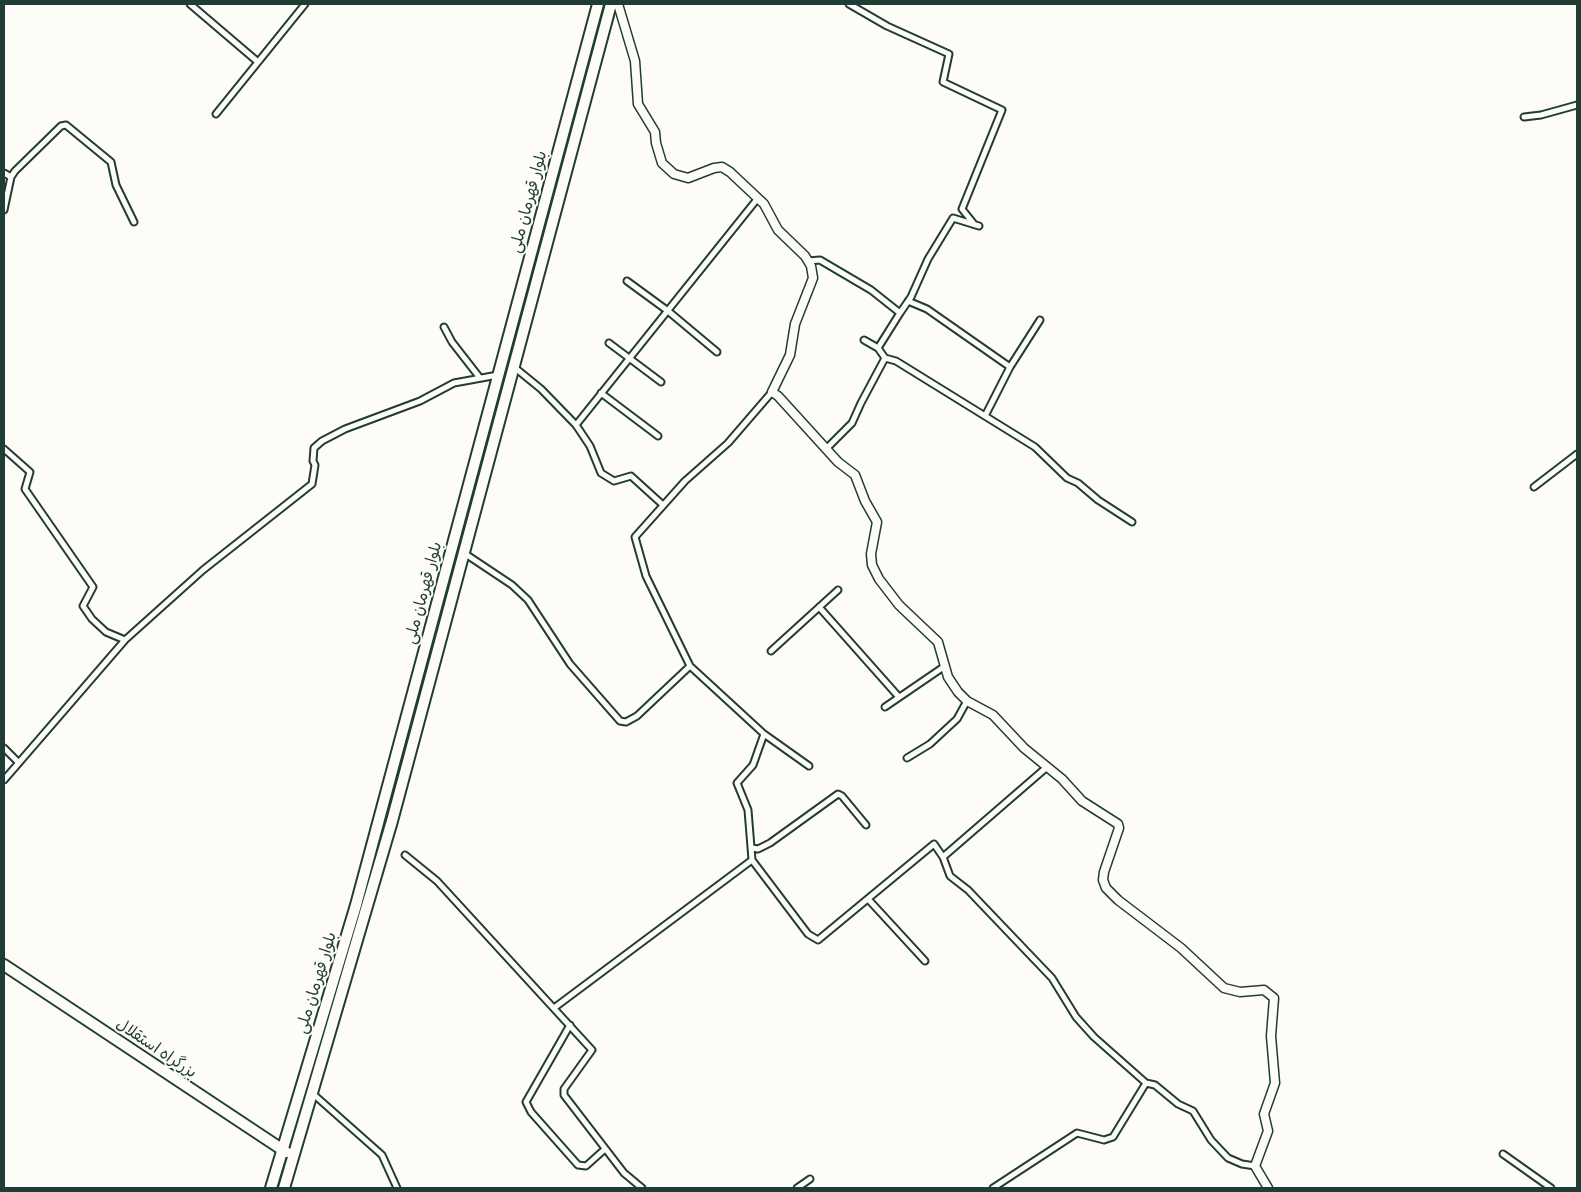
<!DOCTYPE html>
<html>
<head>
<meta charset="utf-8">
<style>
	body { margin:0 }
	#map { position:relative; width:1581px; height:1192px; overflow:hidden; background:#fdfcf7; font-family:Pangolin,sans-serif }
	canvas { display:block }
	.frame { position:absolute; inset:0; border:5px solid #1f3d34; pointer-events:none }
</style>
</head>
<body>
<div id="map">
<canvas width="1581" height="1192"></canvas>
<div class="frame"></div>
</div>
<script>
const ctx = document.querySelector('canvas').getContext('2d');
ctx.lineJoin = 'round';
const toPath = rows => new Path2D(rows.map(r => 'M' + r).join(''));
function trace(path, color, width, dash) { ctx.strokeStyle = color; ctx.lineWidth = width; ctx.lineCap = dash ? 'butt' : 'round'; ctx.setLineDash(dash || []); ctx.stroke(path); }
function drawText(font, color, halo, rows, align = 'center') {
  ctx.font = font + ' Pangolin,"Playpen Sans Arabic",sans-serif'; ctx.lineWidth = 4; ctx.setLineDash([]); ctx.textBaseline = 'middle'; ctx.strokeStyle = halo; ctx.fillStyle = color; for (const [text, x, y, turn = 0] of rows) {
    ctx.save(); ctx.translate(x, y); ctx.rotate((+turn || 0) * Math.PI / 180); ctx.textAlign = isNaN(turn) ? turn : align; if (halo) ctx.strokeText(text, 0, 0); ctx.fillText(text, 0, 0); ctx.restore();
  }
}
const street = toPath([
	[190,4,258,62],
	[849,4,887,26,949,54,943,82,1002,110,962,209,974,224],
	[216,114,305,4],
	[1524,117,1541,115,1577,105],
	[4,173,11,177],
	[4,210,11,177,15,171,61,126,66,125,111,162,116,185,134,222],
	[808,261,820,260,871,290,900,313,911,297,928,259,953,218,979,226],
	[627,281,668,311,717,352],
	[908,301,927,309,1010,367],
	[444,327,452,342,480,378],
	[864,340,878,348],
	[609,343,661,382],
	[885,358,896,361,1035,447,1067,478,1078,483,1098,500,1132,522],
	[514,367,541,389,576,425,590,446,601,473,614,481,631,476,663,505],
	[772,392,728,443,685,481,635,537,646,576,690,666,764,734,809,766],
	[601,393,658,436],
	[985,416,1010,367,1040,320],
	[576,425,758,198],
	[4,449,30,472,25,489,93,587,83,606,92,619,106,632,125,640],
	[826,449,852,423,861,403,885,358,878,348,900,313],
	[1534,487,1577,454],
	[464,553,512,585,528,600,570,664,620,721,626,722,637,716,690,666],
	[819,607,898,696],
	[771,651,838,590],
	[885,707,945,666],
	[764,734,753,765,737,783,748,810,752,860,808,934,818,940,934,844,943,857,950,876,968,890,1052,978,1076,1017,1094,1037,1146,1083],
	[4,748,19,763],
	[907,758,930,744,957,719,967,701],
	[4,780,125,640,203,570,312,484,315,465,313,461,314,448,322,441,345,429,420,401,454,383,498,375],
	[752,848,758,849,770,843,838,794,842,796,866,825],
	[405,855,437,881,592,1050,564,1089,564,1095,624,1173,642,1188],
	[943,857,1047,767],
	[868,899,925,961],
	[554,1008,752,860],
	[570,1025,526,1102,531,1112,578,1165,586,1166,605,1149],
	[312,1093,382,1155,397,1188],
	[1503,1154,1551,1188],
	[797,1188,810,1179],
	[993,1188,1077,1133,1104,1140,1113,1137,1146,1083,1155,1085,1178,1104,1193,1111,1211,1140,1228,1158,1242,1164,1255,1166]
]);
const secondary = toPath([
	[618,4,635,61,638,104,655,132,656,143,662,163,674,174,688,178,714,168,722,167,730,172,764,204,778,230,805,256,811,266,813,278,795,324,790,355,772,392,778,396,838,462,855,475,865,501,877,522,871,554,872,565,879,579,899,605,938,642,948,677,958,692,967,701,993,715,1024,748,1062,779,1082,801,1118,824,1119,828,1104,872,1103,880,1106,888,1118,900,1181,948,1224,988,1240,992,1264,990,1274,998,1271,1036,1275,1083,1264,1114,1268,1131,1255,1166,1268,1188]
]);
const highway = toPath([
	[4,965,286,1152],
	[271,1188,356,905,598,4],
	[284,1188,392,821,611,4]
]);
trace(street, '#1f3d34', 9);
trace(secondary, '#1f3d34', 11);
trace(highway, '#1f3d34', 14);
trace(street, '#fdfcf7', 5);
trace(secondary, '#fdfcf7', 8);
trace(highway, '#fdfcf7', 10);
drawText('16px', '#1f3d34', '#fdfcf7', [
	["بلوار قهرمان ملی",529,202,-75],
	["بلوار قهرمان ملی",424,593,-75],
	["بلوار قهرمان ملی",317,983,-73],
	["بزرگراه استقلال",156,1049,34]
]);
</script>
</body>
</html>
